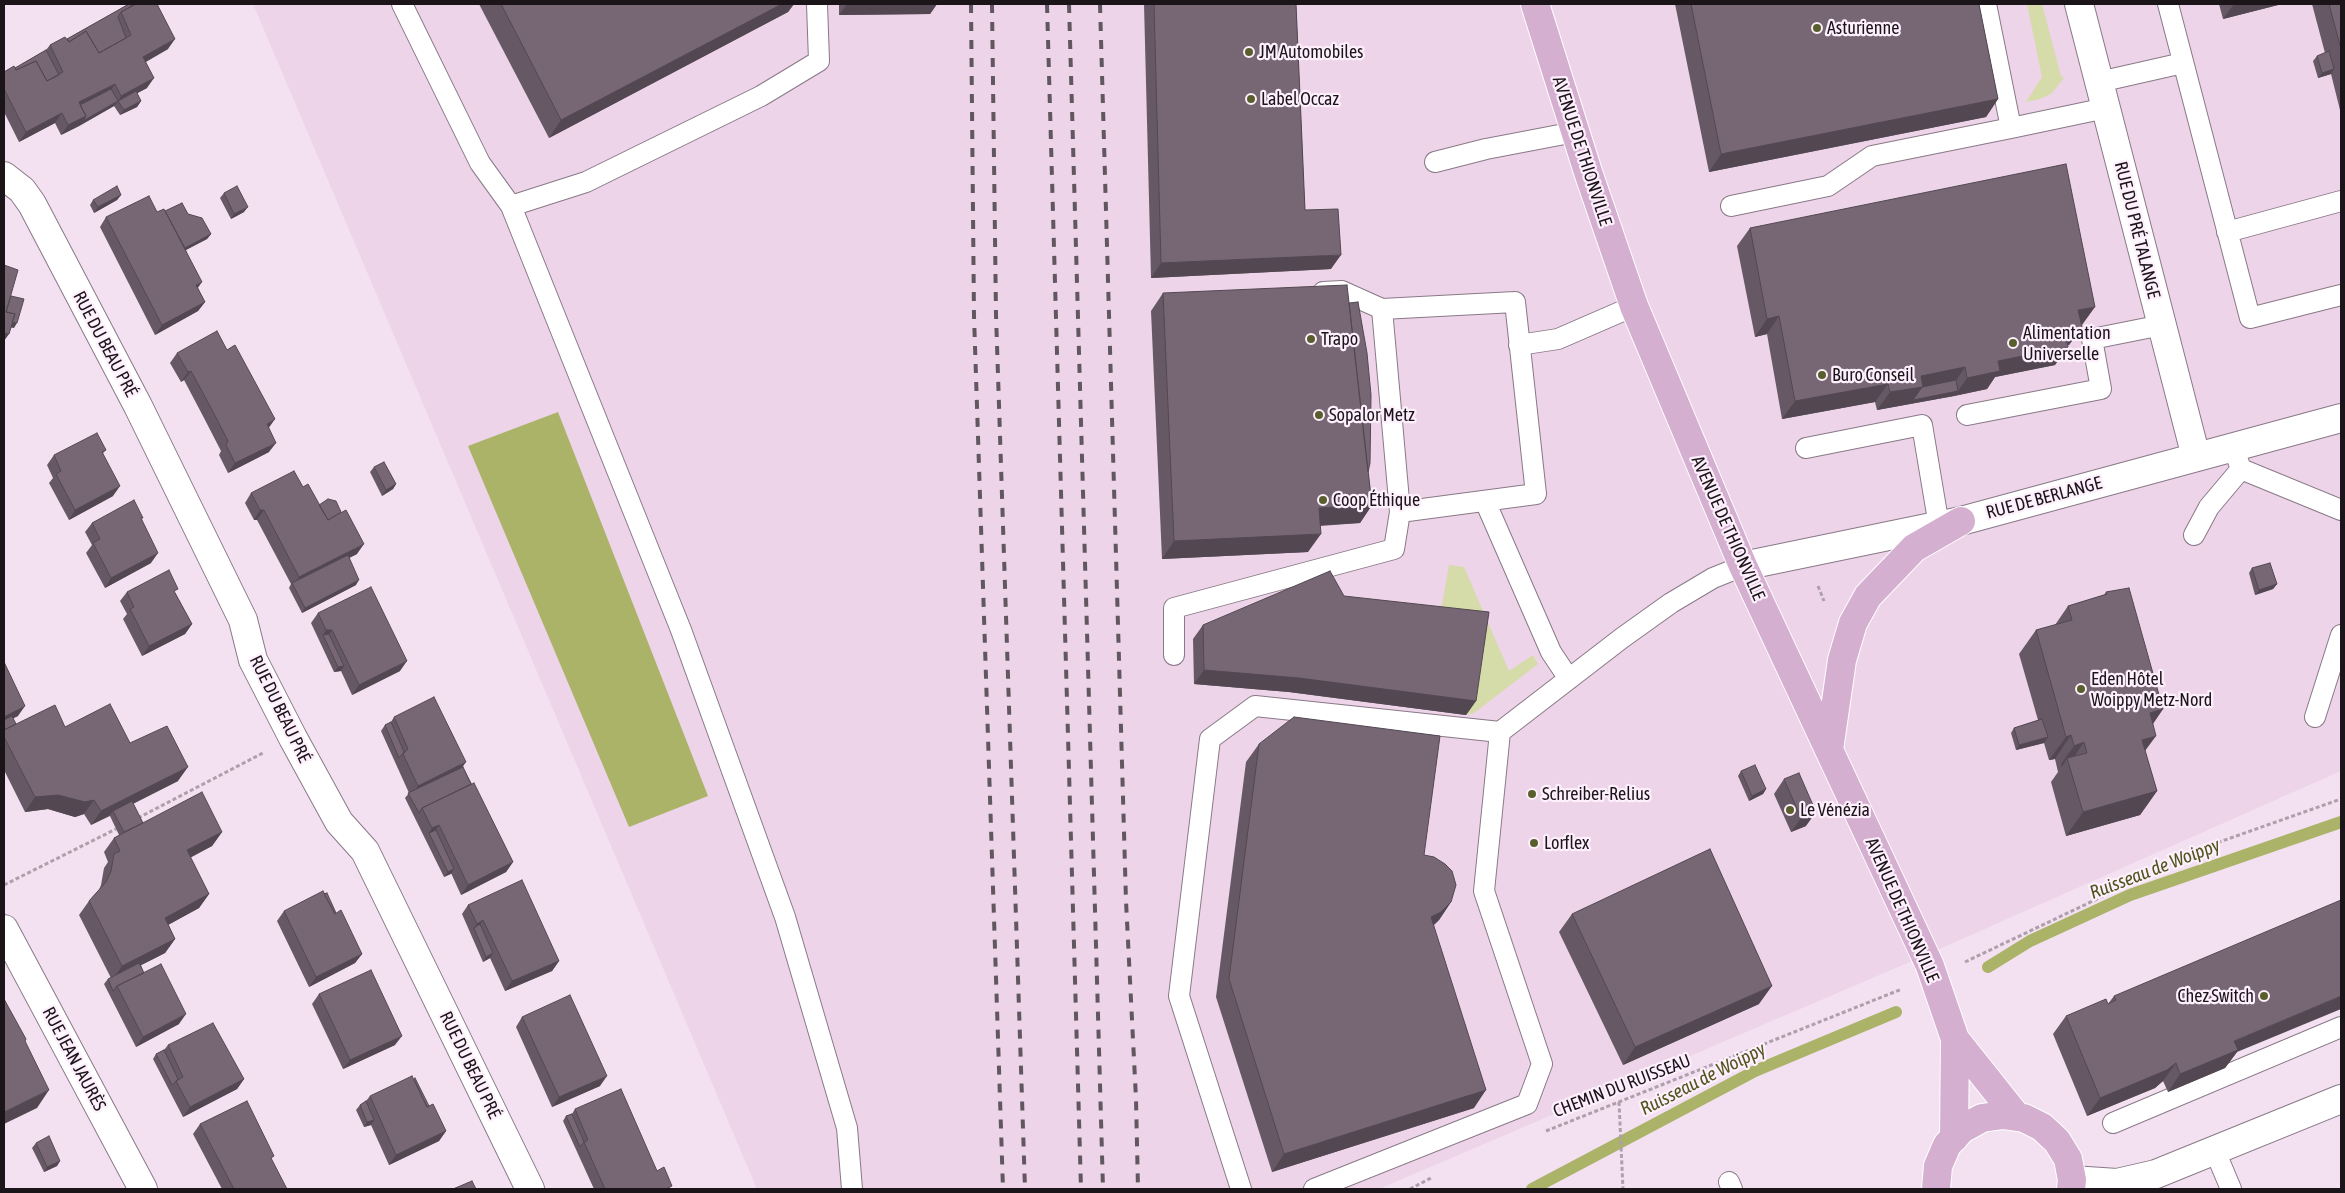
<!DOCTYPE html>
<html>
<head>
<meta charset="utf-8">
<style>
	body { margin:0 }
	#map { position:relative; width:2345px; height:1193px; overflow:hidden; background:#f3e1f1; font-family:"Asap Condensed",sans-serif }
	canvas { display:block }
	.frame { position:absolute; inset:0; border:5px solid #1b151a; pointer-events:none }
</style>
</head>
<body>
<div id="map">
<canvas width="2345" height="1193"></canvas>
<div class="frame"></div>
</div>
<script>
const ctx = document.querySelector('canvas').getContext('2d');
ctx.lineJoin = 'round';
function paint(path, color) { ctx.fillStyle = color; ctx.fill(path, 'evenodd'); }
const toPath = rows => new Path2D(rows.map(r => 'M' + r).join(''));
function trace(path, color, width, dash) { ctx.strokeStyle = color; ctx.lineWidth = width; ctx.lineCap = dash ? 'butt' : 'round'; ctx.setLineDash(dash || []); ctx.stroke(path); }
function drawText(font, color, halo, rows, align = 'center') {
  ctx.font = font + ' "Asap Condensed",sans-serif'; ctx.lineWidth = 4.5; ctx.setLineDash([]); ctx.textBaseline = 'middle'; ctx.strokeStyle = halo; ctx.fillStyle = color; for (const [text, x, y, turn = 0] of rows) {
    ctx.save(); ctx.translate(x, y); ctx.rotate((+turn || 0) * Math.PI / 180); ctx.textAlign = isNaN(turn) ? turn : align; if (halo) ctx.strokeText(text, 0, 0); ctx.fillText(text, 0, 0); ctx.restore();
  }
}
paint(toPath([
	[253,4,2341,4,2341,771,1917,959,1379,1189,757,1189]
]), '#edd4e9');
paint(toPath([
	[2027,4,2042,4,2061,76,2064,78,2051,94,2040,99,2026,102,2042,77],
	[1449,565,1464,567,1509,671,1533,655,1538,664,1474,713,1466,715,1439,622]
]), '#d5dca9');
paint(toPath([
	[558,412,708,796,629,827,468,446]
]), '#aab368');
trace(toPath([
	[1988,967,2030,941,2130,895,2341,822],
	[1532,1189,1755,1071,1896,1012]
]), '#aab368', 12);
const service = toPath([
	[402,4,480,163,511,206,681,630,785,917,847,1128,852,1189],
	[1986,4,2011,128,2106,108],
	[2168,4,2250,318,2341,295],
	[2099,82,2183,63],
	[1435,162,1486,149,1575,132],
	[511,206,586,182,761,96,819,61,817,4],
	[1731,206,1828,186,1872,156,2011,128],
	[2227,232,2341,201],
	[1323,292,1342,291,1382,309],
	[1515,302,1536,494,1400,512,1382,309,1515,302],
	[1519,345,1558,339,1634,306],
	[1967,415,2101,389,2092,339,2162,325],
	[1806,448,1922,425,1939,526],
	[2241,469,2341,510],
	[1485,501,1551,652,1569,679],
	[2194,535,2209,507,2241,469,2237,458],
	[1174,655,1174,608,1394,549,1400,512],
	[2315,717,2341,635],
	[2113,1123,2341,1027],
	[2215,1151,2231,1189],
	[1729,1182,1732,1189],
	[1241,1189,1179,996,1210,739,1255,706,1500,732,1622,638,1671,603,1713,578,1743,566],
	[1314,1189,1527,1104,1542,1064,1484,891,1500,732]
]);
const minor = toPath([
	[2079,4,2196,457],
	[4,176,22,190,32,204,138,406,243,620,253,660,293,738,339,822,365,851,530,1189],
	[1743,566,1961,521,2341,418],
	[4,929,143,1189],
	[2072,1180,2117,1183,2156,1174,2341,1099]
]);
const primary = toPath([
	[1535,4,1588,172,1634,306,1743,566,1930,966,1955,1039,2017,1117],
	[1829,750,1842,660,1853,623,1868,596,1914,548,1961,521],
	[1954,1138,1955,1039],
	[1936,1189,1938,1166,1947,1145,1962,1129,1982,1118,2003,1115,2024,1118,2042,1127,2057,1141,2068,1159,2072,1180,2071,1189]
]);
trace(service, '#897987', 22);
trace(minor, '#897987', 30);
trace(primary, '#fff', 30);
trace(toPath([
	[1818,586,1824,601],
	[138,818,263,753],
	[4,885,116,829],
	[1965,962,2208,846,2341,799],
	[1619,1102,1623,1189],
	[1546,1131,1902,989],
	[1410,1189,1431,1178]
]), '#ae9fac', 3, [4, 2.5]);
trace(service, '#fff', 20);
trace(minor, '#fff', 28);
trace(primary, '#d4afd0', 28);
trace(toPath([
	[971,4,974,316,1003,1189],
	[992,4,996,315,1025,1189],
	[1047,4,1081,1189],
	[1069,4,1103,1189],
	[1100,4,1126,901,1136,1099,1138,1189]
]), '#61575f', 4, [9, 9]);
paint(toPath([
	[129,4,157,4,168,49,146,62,147,88,137,93,141,101,137,107,120,115,114,106,79,126,61,135,55,123,19,142,4,112,4,72,15,68,46,50,50,45,67,39],
	[479,4,794,4,788,12,549,138],
	[839,4,937,4,930,14,839,15],
	[1144,4,1296,4,1305,210,1331,269,1151,278],
	[1675,4,1979,4,1998,99,1986,117,1709,172],
	[2219,4,2282,4,2223,19],
	[2312,4,2341,4,2341,114,2331,74,2318,78,2313,61,2317,56,2325,53],
	[224,193,244,212,231,219,220,198],
	[121,195,117,200,94,213,90,205,93,200],
	[165,211,188,214,211,234,207,239,186,250,198,288,205,302,198,311,155,335,100,227,106,217],
	[1750,228,2082,325,2081,325,2082,327,2069,345,2067,345,2055,365,1995,377,1987,389,1954,396,1877,410,1875,402,1782,419,1767,334,1755,337,1737,246],
	[1163,293,1368,472,1372,505,1360,523,1320,526,1308,552,1162,559,1151,311],
	[177,353,269,428,269,452,228,473,219,455,221,451,204,418,184,380,181,382,170,363],
	[106,450,103,453,113,496,69,520,49,483,53,478,47,465,54,455],
	[374,467,396,484,393,489,382,496,370,472],
	[303,487,319,505,357,554,349,558,356,585,302,613,289,588,291,584,257,520,254,520,245,503,251,493],
	[141,520,151,563,105,588,86,553,92,545,85,532,92,523],
	[2252,568,2277,584,2273,589,2255,595,2249,573],
	[127,592,175,593,192,624,185,634,142,656,123,619,127,614,120,601],
	[2106,592,2163,709,2153,724,2145,751,2157,791,2140,815,2066,836,2051,782,2058,772,2055,759,2049,760,2044,743,2016,750,2011,733,2014,728,2038,720,2019,654,2036,630,2055,625,2068,606,2104,595],
	[1344,596,1476,701,1466,715,1289,692,1194,684,1193,639,1203,625],
	[318,613,400,671,352,695,341,671,334,672,311,623],
	[4,662,18,716,13,718,16,724,65,727,130,743,178,781,133,804,143,823,222,832,212,846,190,857,209,894,199,908,168,925,175,939,165,953,141,965,144,973,179,1024,136,1047,104,984,108,979,111,978,79,915,89,901,99,890,101,885,104,868,108,862,104,852,114,838,119,835,110,816,91,825,84,814,75,817,48,809,25,812,4,770],
	[394,717,463,767,513,862,506,872,461,895,451,873,444,877,405,798,409,793,381,731,385,725,391,722],
	[1259,744,1424,855,1451,902,1439,920,1433,925,1474,1108,1272,1172,1216,997,1246,762],
	[1741,771,1766,789,1763,794,1749,801,1738,776],
	[1784,779,1806,826,1791,832,1774,794],
	[468,905,559,961,552,971,505,991,490,958,483,962,462,914],
	[284,911,336,913,362,954,355,963,309,987,277,921],
	[1572,914,1759,1004,1623,1065,1559,932],
	[319,994,395,1045,343,1069,312,1004],
	[2114,996,2237,1052,2225,1068,2168,1092,2163,1081,2155,1088,2087,1116,2053,1034,2066,1016,2108,1004],
	[522,1017,600,1086,552,1107,516,1027],
	[168,1045,244,1079,237,1089,183,1117,153,1059,156,1054,164,1050],
	[370,1096,429,1106,446,1131,439,1141,389,1165,371,1125,364,1127,356,1110,360,1105,366,1101],
	[575,1109,657,1171,670,1189,594,1189,563,1121,566,1116,572,1114],
	[200,1124,287,1189,222,1189,193,1134],
	[36,1143,60,1161,57,1166,44,1172,32,1148]
]), '#665965');
paint(toPath([
	[782,4,794,4,788,12,549,138,561,120],
	[847,4,937,4,930,14,839,15],
	[2234,4,2282,4,2223,19],
	[175,39,168,49,136,67,143,57],
	[2334,69,2331,74,2318,78,2322,73],
	[154,78,147,88,119,103,118,101,121,96],
	[115,84,108,94,75,107,79,102],
	[1998,99,1986,117,1709,172,1721,154],
	[118,101,114,106,79,126,61,135,68,125],
	[141,101,137,107,120,115,124,110],
	[62,113,55,123,19,142,26,132],
	[121,195,117,200,94,213,98,207],
	[248,207,244,212,231,219,234,214],
	[211,234,207,239,176,255,180,250],
	[1341,255,1331,269,1151,278,1161,263],
	[202,282,195,292,196,285],
	[205,302,198,311,155,335,162,325],
	[2095,307,2082,325,2066,328,2078,310],
	[1779,316,1767,334,1755,337,1767,319],
	[11,322,17,323,14,328,7,327],
	[2082,327,2069,345,2052,348,2064,330],
	[4,333,9,334,4,341],
	[2068,347,2055,365,1995,377,1987,389,1954,396,1877,410,1890,392,1921,376,1965,367,1953,385,1958,391,1967,378,1998,361],
	[191,371,184,380,181,382,188,372],
	[1888,384,1875,402,1782,419,1795,401],
	[275,419,268,429,267,424],
	[276,443,269,452,228,473,235,463],
	[396,484,393,489,382,496,386,490],
	[120,486,113,496,69,520,75,510],
	[1372,505,1360,523,1307,526,1319,508],
	[260,510,264,510,257,520,254,520],
	[1321,534,1308,552,1162,559,1174,541],
	[364,544,357,554,293,586,299,577],
	[158,553,151,563,105,588,111,578],
	[359,580,356,585,302,613,305,608],
	[2277,584,2273,589,2255,595,2259,590],
	[192,624,185,634,142,656,149,646],
	[326,630,332,630,325,640,323,635],
	[407,661,400,671,352,695,359,685],
	[344,666,341,671,334,672,338,667],
	[1204,670,1299,678,1476,701,1466,715,1289,692,1194,684],
	[25,706,18,716,4,723,4,717],
	[2163,709,2146,733,2150,713],
	[2071,735,2055,759,2049,760,2066,737],
	[2156,736,2139,759,2142,740],
	[2048,737,2044,743,2016,750,2019,745],
	[2084,742,2069,764,2067,758,2062,767,2061,764,2074,746],
	[466,762,459,772,411,796,418,786],
	[188,767,178,781,114,813,113,811,110,815,91,825,101,811],
	[1766,789,1763,794,1749,801,1752,796],
	[2157,791,2140,815,2066,836,2083,812],
	[58,795,94,800,84,814,75,817,48,809,25,812,35,797],
	[1816,812,1806,826,1791,832,1801,818],
	[439,825,432,835,429,833,432,828],
	[222,832,212,846,177,865,187,850],
	[513,862,506,872,461,895,468,885],
	[454,869,451,874,444,877,448,872],
	[209,894,199,908,155,932,165,918],
	[1451,902,1439,920,1429,930,1431,917],
	[483,920,476,929,474,928,470,934,477,924],
	[175,939,165,953,112,980,122,966],
	[493,953,490,958,483,962,486,957],
	[362,954,355,963,309,987,316,977],
	[559,961,552,971,505,991,512,981],
	[1772,986,1759,1004,1623,1065,1635,1047],
	[2341,996,2341,1009,2237,1052,2225,1068,2168,1092,2180,1074,2234,1041],
	[186,1014,179,1024,136,1047,143,1037],
	[402,1036,395,1045,343,1069,350,1060],
	[2176,1063,2163,1081,2155,1088,2087,1116,2100,1098],
	[607,1076,600,1086,552,1107,559,1097],
	[244,1079,237,1089,183,1117,190,1107],
	[49,1090,37,1108,4,1124,4,1112],
	[1486,1090,1474,1108,1272,1172,1284,1154],
	[374,1120,371,1125,364,1127,367,1122],
	[446,1131,439,1141,389,1165,396,1155],
	[60,1161,57,1166,44,1172,47,1167]
]), '#534852');
const building = toPath([
	[129,4,130,4,132,6,121,12,118,17,126,38,99,53,86,31,69,42,67,39,129,4],
	[136,4,157,4,175,39,143,57,154,78,121,96,115,84,79,102,86,116,68,125,62,113,26,132,4,89,4,72,14,66,16,70,36,61,47,81,63,72,50,45,65,37,69,42,86,31,99,53,131,35,121,12,136,4],
	[501,4,782,4,561,120,501,4],
	[1154,4,1296,4,1305,210,1338,209,1341,255,1161,263,1154,4],
	[1691,4,1979,4,1998,99,1721,154,1691,4],
	[2329,4,2341,4,2341,49,2329,4],
	[46,50,59,75,47,81,36,61,16,70,15,68,46,50],
	[2329,51,2334,69,2322,73,2317,56,2329,51],
	[111,89,118,101,83,121,86,116,80,105,111,89],
	[136,91,141,101,124,110,118,101,136,91],
	[2066,164,2095,307,2078,310,2082,327,2064,330,2068,347,1998,361,2000,371,1967,378,1965,367,1921,376,1923,387,1890,392,1888,384,1795,401,1779,316,1767,319,1750,228,2066,164],
	[117,186,121,195,98,207,93,200,117,186],
	[237,186,248,207,234,214,224,193,237,186],
	[149,196,157,212,164,209,202,282,196,285,205,302,162,325,106,217,149,196],
	[182,203,188,214,202,218,211,234,185,248,165,211,182,203],
	[4,265,18,270,6,312,15,314,9,334,4,333,4,265],
	[1347,285,1372,505,1319,508,1321,534,1174,541,1163,293,1347,285],
	[11,296,24,299,17,323,12,322,15,314,6,312,11,296],
	[1358,302,1367,353,1371,395,1370,463,1368,472,1349,303,1358,302],
	[217,331,227,350,235,345,275,419,267,424,276,443,235,463,226,445,228,441,211,408,191,371,188,372,177,353,217,331],
	[1956,380,1958,391,1913,400,1922,387,1956,380],
	[97,433,106,450,102,452,120,486,75,510,56,474,61,471,54,455,97,433],
	[384,462,396,484,386,490,374,467,384,462],
	[294,471,303,487,308,484,328,520,346,510,364,544,299,577,264,510,260,510,251,493,294,471],
	[328,499,336,501,341,512,328,520,319,505,328,499],
	[134,500,143,518,141,518,158,553,111,578,93,543,100,539,92,523,134,500],
	[348,555,359,580,305,608,292,583,348,555],
	[2270,563,2277,584,2259,590,2252,568,2270,563],
	[169,570,178,589,174,591,192,624,149,646,130,609,134,607,127,592,169,570],
	[1330,571,1344,596,1489,612,1476,701,1299,678,1204,670,1203,625,1330,571],
	[371,587,407,661,359,685,332,630,326,630,318,613,371,587],
	[2129,588,2163,709,2150,713,2156,736,2142,740,2157,791,2083,812,2067,758,2087,753,2084,742,2074,746,2071,735,2066,737,2036,630,2072,620,2068,606,2107,594,2106,592,2129,588],
	[329,634,344,666,338,667,323,635,329,634],
	[4,662,25,706,4,717,4,662],
	[434,697,466,762,418,786,403,754,408,749,394,717,434,697],
	[110,704,130,743,167,726,188,767,101,811,94,800,85,802,58,795,35,797,4,737,4,730,55,705,65,727,110,704],
	[12,716,16,724,4,730,4,720,12,716],
	[1294,717,1440,736,1424,855,1434,857,1445,864,1452,871,1456,885,1451,902,1441,912,1431,917,1486,1090,1284,1154,1229,979,1259,744,1294,717],
	[2042,719,2048,737,2019,745,2014,728,2042,719],
	[391,722,404,752,399,758,385,725,391,722],
	[1755,765,1766,789,1752,796,1741,771,1755,765],
	[463,767,471,784,422,808,419,813,408,793,463,767],
	[1799,773,1816,812,1801,818,1784,779,1799,773],
	[474,783,513,862,468,885,439,825,432,828,422,808,474,783],
	[202,792,222,832,187,850,209,894,165,918,175,939,122,966,89,901,106,882,111,871,114,854,120,851,114,838,202,792],
	[132,801,143,823,124,832,113,811,132,801],
	[436,830,454,869,448,872,429,833,436,830],
	[1710,849,1772,986,1635,1047,1572,914,1710,849],
	[522,880,559,961,512,981,483,920,477,924,468,905,522,880],
	[323,891,335,914,341,910,362,954,316,977,284,911,323,891],
	[327,893,336,913,335,914,324,894,327,893],
	[2341,900,2341,996,2234,1041,2238,1050,2180,1074,2176,1063,2167,1070,2100,1098,2066,1016,2106,999,2108,1004,2116,1000,2114,996,2341,900],
	[480,924,493,953,486,957,474,928,480,924],
	[139,963,144,973,117,986,113,991,108,979,139,963],
	[161,964,186,1014,143,1037,117,986,161,964],
	[371,970,402,1036,350,1060,319,994,371,970],
	[570,995,607,1076,559,1097,522,1017,570,995],
	[4,999,26,1039,25,1041,49,1090,4,1112,4,999],
	[213,1023,244,1079,190,1107,176,1081,183,1077,168,1045,213,1023],
	[164,1050,178,1079,172,1085,156,1054,164,1050],
	[412,1076,427,1107,433,1104,446,1131,396,1155,370,1096,412,1076],
	[415,1078,429,1106,427,1107,414,1079,415,1078],
	[621,1089,657,1171,664,1167,672,1186,666,1189,605,1189,584,1142,588,1140,575,1109,621,1089],
	[247,1101,274,1156,271,1158,287,1189,234,1189,200,1124,247,1101],
	[366,1101,374,1120,367,1122,360,1105,366,1101],
	[572,1114,584,1142,580,1147,566,1116,572,1114],
	[49,1136,60,1161,47,1167,36,1143,49,1136],
	[472,1181,476,1189,453,1189,472,1181]
]);
paint(building, '#776775');
trace(building, '#534852', 1);
for (const [x, y, r, color] of [
	[1817,28,5,"#595f2c"],
	[1249,52,5,"#595f2c"],
	[1251,99,5,"#595f2c"],
	[1311,339,5,"#595f2c"],
	[2013,343,5,"#595f2c"],
	[1822,375,5,"#595f2c"],
	[1319,415,5,"#595f2c"],
	[1323,500,5,"#595f2c"],
	[2081,689,5,"#595f2c"],
	[1532,794,5,"#595f2c"],
	[1790,810,5,"#595f2c"],
	[1534,843,5,"#595f2c"],
	[2264,996,5,"#595f2c"]
]) { const dot = new Path2D(); dot.arc(x, y, r, 0, 2 * Math.PI); ctx.fillStyle = color; ctx.fill(dot); trace(dot, '#feeffc', 2); }
drawText('18px', '#1b151a', '#feeffc', [
	["Asturienne",1827,28],
	["JM Automobiles",1259,52],
	["Label Occaz",1261,99],
	["Alimentation",2023,333],
	["Universelle",2023,354],
	["Trapo",1321,339],
	["Buro Conseil",1832,375],
	["Sopalor Metz",1329,415],
	["Coop Éthique",1333,500],
	["Eden Hôtel",2091,679],
	["Woippy Metz-Nord",2091,700],
	["Schreiber-Relius",1542,794],
	["Le Vénézia",1800,810],
	["Lorflex",1544,843],
	["Chez Switch",2254,996,"right"]
], 'left');
drawText('18px', '#1b151a', '#feeffc', [
	["AVENUE DE THIONVILLE",1582,151,72],
	["RUE DU PRÉ TALANGE",2137,230,76],
	["RUE DU BEAU PRÉ",105,344,62],
	["RUE DE BERLANGE",2044,498,-15],
	["AVENUE DE THIONVILLE",1728,528,66],
	["RUE DU BEAU PRÉ",280,709,64],
	["AVENUE DE THIONVILLE",1902,910,66],
	["RUE JEAN JAURÈS",74,1059,62],
	["RUE DU BEAU PRÉ",470,1065,64],
	["CHEMIN DU RUISSEAU",1622,1086,-21]
]);
drawText('italic 19px', '#50551e', '#feeffc', [
	["Ruisseau de Woippy",2155,869,-21],
	["Ruisseau de Woippy",1703,1079,-27]
]);
</script>
</body>
</html>
